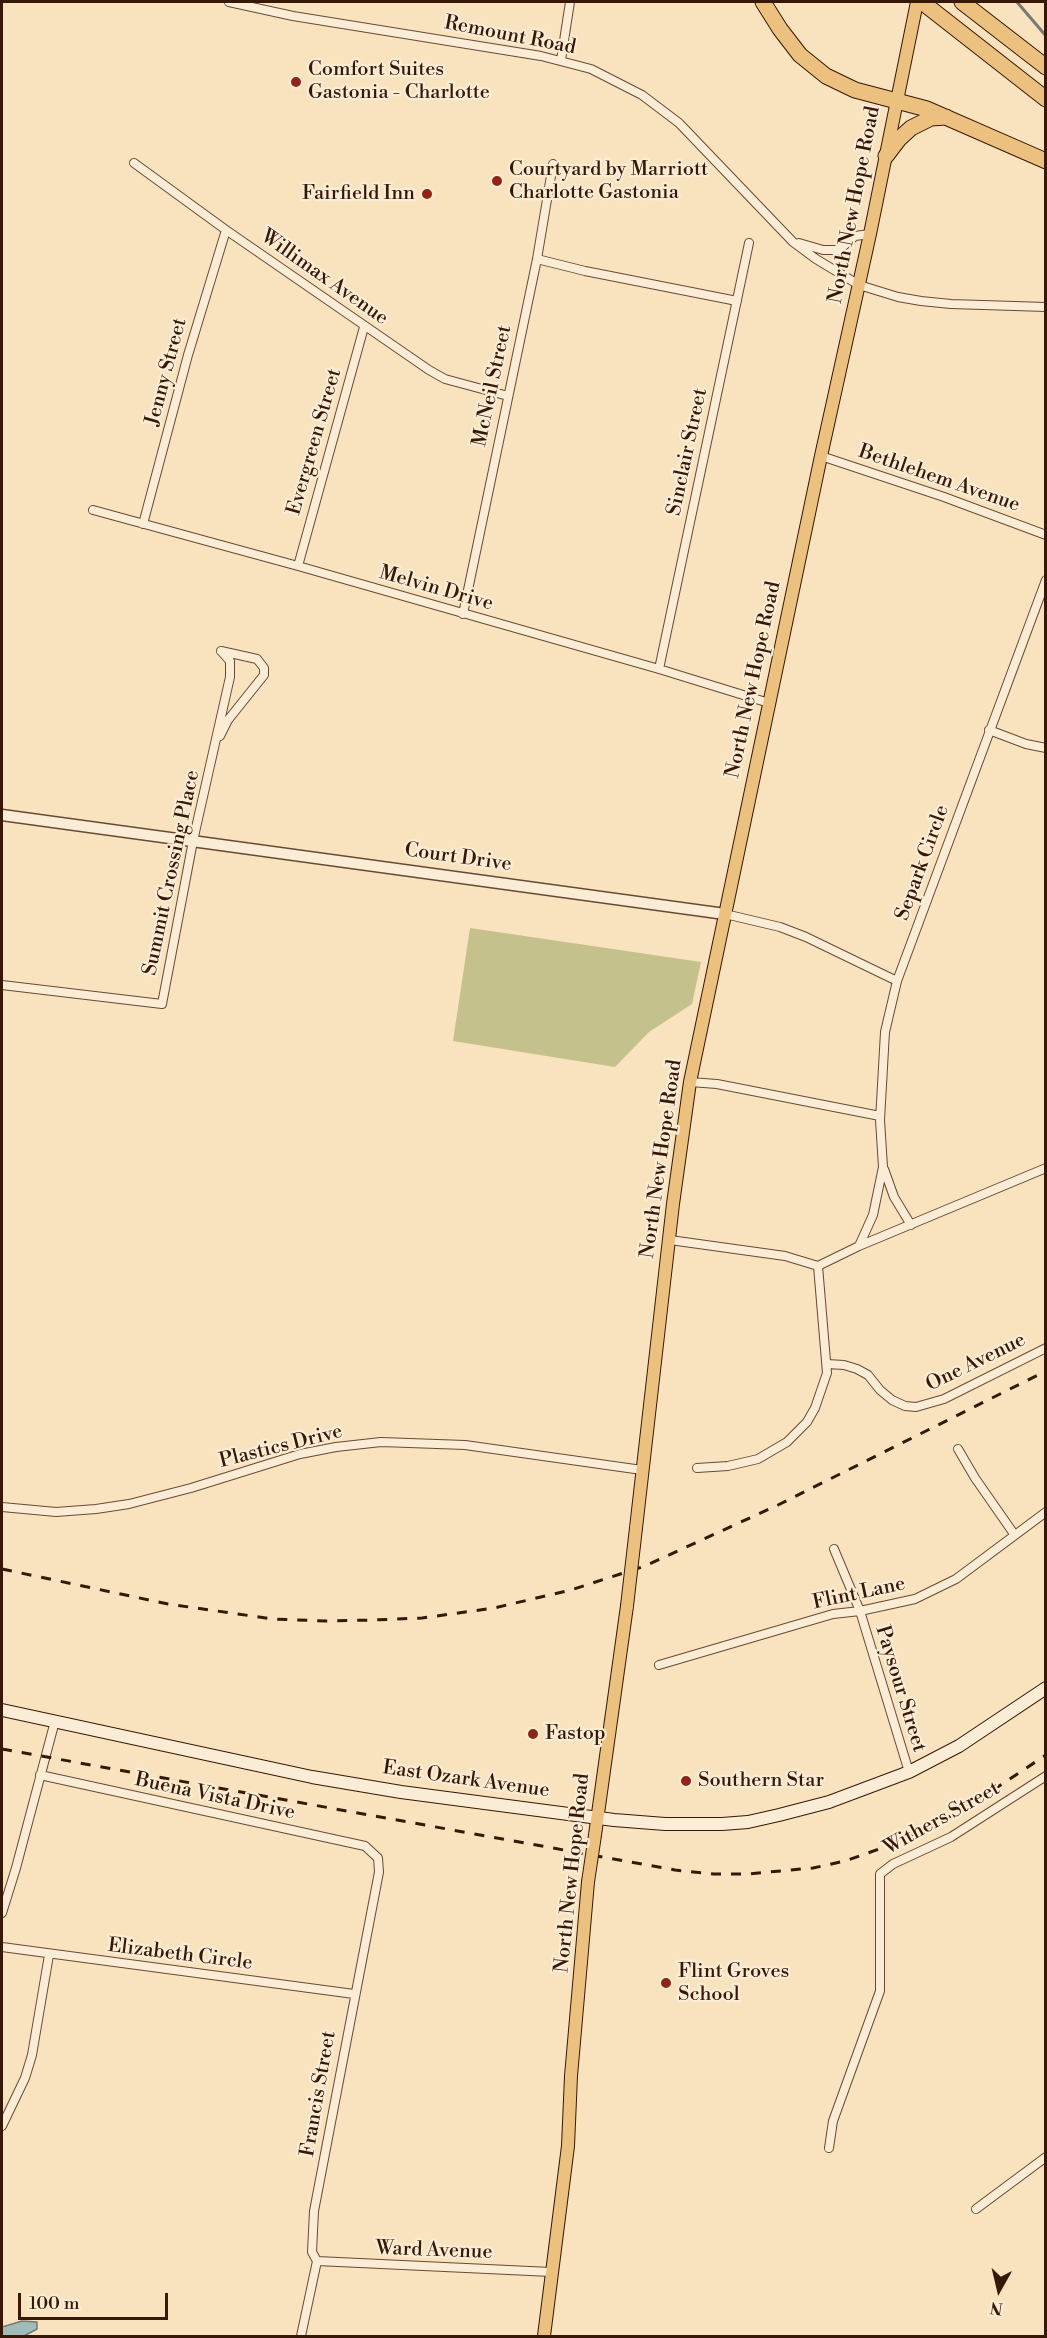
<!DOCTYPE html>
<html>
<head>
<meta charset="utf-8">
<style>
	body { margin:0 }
	#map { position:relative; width:1047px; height:2338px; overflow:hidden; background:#f9e2be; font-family:"Libre Bodoni",serif }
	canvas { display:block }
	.frame { position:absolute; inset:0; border:3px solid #371706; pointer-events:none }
	.north { position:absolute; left:969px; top:2260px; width:60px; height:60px; -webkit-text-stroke:4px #fbecd5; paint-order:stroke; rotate:188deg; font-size:16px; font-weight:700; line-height:24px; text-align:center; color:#371706 }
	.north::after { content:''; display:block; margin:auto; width:21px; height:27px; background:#371706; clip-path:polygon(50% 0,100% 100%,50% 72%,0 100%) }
	.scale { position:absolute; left:18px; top:2293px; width:150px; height:27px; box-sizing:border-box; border:3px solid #371706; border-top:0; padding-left:8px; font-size:18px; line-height:21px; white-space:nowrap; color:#371706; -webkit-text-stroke:4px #fbecd5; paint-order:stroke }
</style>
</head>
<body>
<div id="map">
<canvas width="1047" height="2338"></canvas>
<div class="frame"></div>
<div class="north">N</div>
<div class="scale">100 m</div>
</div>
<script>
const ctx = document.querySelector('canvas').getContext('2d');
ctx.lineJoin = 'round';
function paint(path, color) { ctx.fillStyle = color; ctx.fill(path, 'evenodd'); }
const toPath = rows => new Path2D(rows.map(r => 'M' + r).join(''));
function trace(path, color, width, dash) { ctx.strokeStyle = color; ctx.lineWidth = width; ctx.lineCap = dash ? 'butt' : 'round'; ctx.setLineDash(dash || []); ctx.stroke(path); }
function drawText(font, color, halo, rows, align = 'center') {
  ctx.font = font + ' "Libre Bodoni",serif'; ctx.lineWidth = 4.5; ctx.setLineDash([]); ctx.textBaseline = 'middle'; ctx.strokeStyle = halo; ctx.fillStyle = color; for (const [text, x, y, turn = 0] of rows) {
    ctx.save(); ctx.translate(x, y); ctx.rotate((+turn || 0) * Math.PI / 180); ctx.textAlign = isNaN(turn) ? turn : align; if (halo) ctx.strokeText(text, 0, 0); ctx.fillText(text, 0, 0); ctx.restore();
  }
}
paint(toPath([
	[470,928,701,962,692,1004,649,1032,615,1067,453,1041]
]), '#c5c18c');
const water = toPath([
	[22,2321,37,2322,37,2329,24,2336,2,2336,2,2327,22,2321]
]);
paint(water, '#a0bcb9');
trace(water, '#767a71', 1.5);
trace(toPath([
	[1017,2,1046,36]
]), '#767a71', 3);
const minor = toPath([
	[229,2,293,16,541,56,591,69,642,95,679,123,793,242,816,259,859,285,898,297,921,301,951,304,1046,307],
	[561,60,570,2],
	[134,163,226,230,429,370,445,379,508,396],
	[799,243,823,250,839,250,855,236,870,234],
	[537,259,585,271,737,301],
	[821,456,944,497,1046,535],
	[93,510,298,566,659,669,769,703],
	[143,524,188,355,226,230],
	[298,566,364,327],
	[463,614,537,259,553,164],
	[659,669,749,243],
	[989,730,1026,744,1046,748],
	[220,736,228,720,264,675,264,668,257,659,221,651],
	[725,914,780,927,806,937,897,981],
	[2,985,162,1004,193,841,230,677,230,661,221,651],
	[690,1082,717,1084,880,1116],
	[884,1169,894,1197,911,1225],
	[670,1240,785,1256,818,1266],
	[859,1246,1046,1168],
	[818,1266,859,1246,873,1215,883,1167,880,1120,885,1032,897,981,1046,580],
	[827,1364,844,1365,857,1369,868,1375,880,1390,892,1400,905,1406,916,1407,944,1399,1046,1348],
	[958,1449,975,1478,1014,1534],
	[697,1468,728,1466,758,1459,787,1442,807,1422,815,1408,827,1373,818,1266],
	[2,1507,56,1512,96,1509,129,1504,191,1488,300,1454,336,1447,381,1442,465,1445,642,1470],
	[834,1549,860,1611,909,1772],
	[659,1665,833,1614,860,1611,915,1599,956,1579,1046,1512],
	[40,1775,365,1846,378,1858,379,1872,314,2211,312,2252,317,2261,301,2336],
	[2,1913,16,1868,55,1721],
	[2,1947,354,1994],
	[2,2126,25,2078,32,2055,49,1955],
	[829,2148,833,2121,880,1991,880,1874,893,1864,951,1837,1046,1776],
	[976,2209,1046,2157],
	[317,2261,551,2272]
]);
const tertiary = toPath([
	[2,815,725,914]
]);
const secondary = toPath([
	[2,1710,312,1777,401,1792,614,1820,665,1824,722,1824,748,1822,779,1815,829,1802,909,1772,959,1746,1046,1688]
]);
const primary = toPath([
	[636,1528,673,1204,690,1082,821,456,870,234,917,2],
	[595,1835,627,1606],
	[544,2336,568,2146,571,2076,588,1882]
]);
const motorway = toPath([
	[763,2,780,29,800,55,826,76,855,90,927,109,1046,161],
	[922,2,1046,99],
	[962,2,1046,67],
	[886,156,899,139,911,128,931,118,946,117]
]);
trace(minor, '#684a34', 10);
trace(tertiary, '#684a34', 13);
trace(secondary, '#371706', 14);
trace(primary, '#371706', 14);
trace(motorway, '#371706', 17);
trace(minor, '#fbecd5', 8);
trace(tertiary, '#fbecd5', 10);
trace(secondary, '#fbecd5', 12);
trace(primary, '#ecc17f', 12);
trace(motorway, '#ecc17f', 15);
trace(toPath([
	[2,1569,168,1604,273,1619,326,1621,374,1620,422,1618,494,1608,571,1590,645,1566,778,1505,1046,1371],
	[2,1749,675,1870,714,1874,747,1874,813,1868,845,1861,902,1841,961,1811,1046,1755]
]), '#371706', 3, [10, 10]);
const primaryBridge = toPath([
	[627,1606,636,1528],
	[588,1882,595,1835]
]);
trace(primaryBridge, '#371706', 14, []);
trace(primaryBridge, '#ecc17f', 12);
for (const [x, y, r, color] of [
	[296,82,6,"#8f2418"],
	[497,181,6,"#8f2418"],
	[427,194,6,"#8f2418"],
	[533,1734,6,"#8f2418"],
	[686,1781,6,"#8f2418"],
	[666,1983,6,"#8f2418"]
]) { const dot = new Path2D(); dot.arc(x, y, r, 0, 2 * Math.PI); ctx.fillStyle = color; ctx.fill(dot); trace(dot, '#fbecd5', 2); }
drawText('20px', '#371706', '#fbecd5', [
	["Remount Road",510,36,11],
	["North New Hope Road",855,205,-79],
	["Willimax Avenue",324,278,35],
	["Jenny Street",167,372,-75],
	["McNeil Street",493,386,-78],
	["Evergreen Street",315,442,-74],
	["Sinclair Street",688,452,-78],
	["Bethlehem Avenue",939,479,19],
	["Melvin Drive",436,589,16],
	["North New Hope Road",754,680,-78],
	["Court Drive",458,858,8],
	["Separk Circle",923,863,-70],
	["Summit Crossing Place",172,873,-78],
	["North New Hope Road",662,1159,-82],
	["One Avenue",976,1363,-26],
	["Plastics Drive",281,1447,-14],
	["Flint Lane",859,1594,-12],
	["Paysour Street",900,1689,73],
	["East Ozark Avenue",466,1780,8],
	["Buena Vista Drive",215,1797,12],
	["Withers Street",942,1819,-29],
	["North New Hope Road",573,1873,-84],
	["Elizabeth Circle",180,1955,7],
	["Francis Street",319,2094,-80],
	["Ward Avenue",434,2251,2]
]);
drawText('20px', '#371706', '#fbecd5', [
	["Comfort Suites",308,70],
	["Gastonia - Charlotte",308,93],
	["Courtyard by Marriott",509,170],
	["Charlotte Gastonia",509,193],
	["Fairfield Inn",415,194,"right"],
	["Fastop",545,1734],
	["Southern Star",698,1781],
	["Flint Groves",678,1972],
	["School",678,1995]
], 'left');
</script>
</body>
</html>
